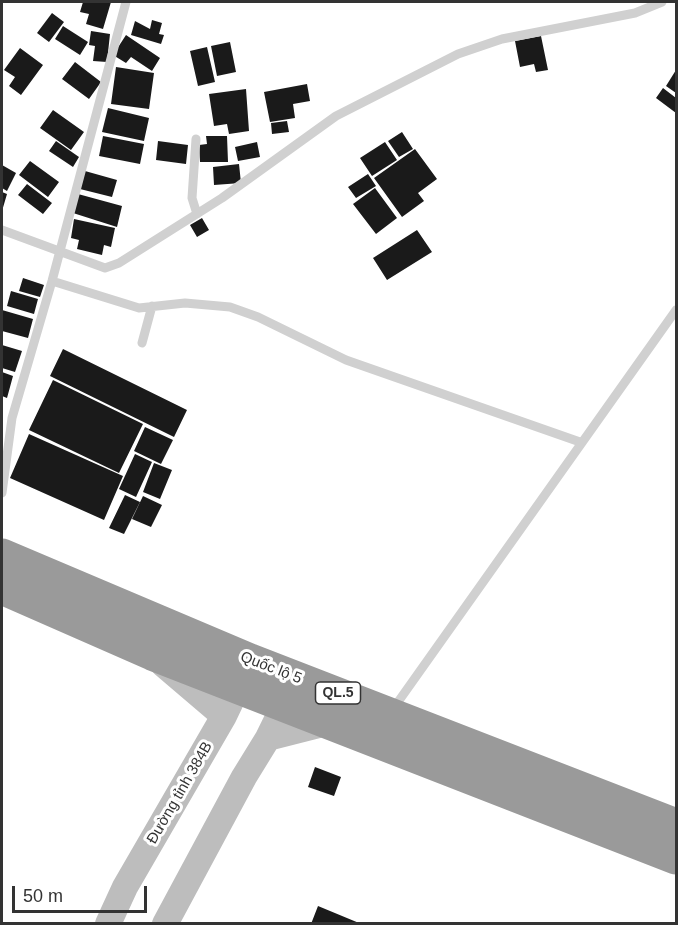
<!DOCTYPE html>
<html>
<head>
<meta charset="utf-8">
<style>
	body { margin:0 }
	#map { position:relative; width:678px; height:925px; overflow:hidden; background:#fff; font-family:Helvetica,sans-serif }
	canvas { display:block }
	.frame { position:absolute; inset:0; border:3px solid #333; pointer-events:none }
	.scale { position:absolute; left:12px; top:886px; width:135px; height:27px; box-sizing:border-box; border:3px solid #333; border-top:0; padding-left:8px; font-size:18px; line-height:21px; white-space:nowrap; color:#333; -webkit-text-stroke:4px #fff; paint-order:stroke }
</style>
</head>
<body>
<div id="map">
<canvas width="678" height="925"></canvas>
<div class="frame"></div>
<div class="scale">50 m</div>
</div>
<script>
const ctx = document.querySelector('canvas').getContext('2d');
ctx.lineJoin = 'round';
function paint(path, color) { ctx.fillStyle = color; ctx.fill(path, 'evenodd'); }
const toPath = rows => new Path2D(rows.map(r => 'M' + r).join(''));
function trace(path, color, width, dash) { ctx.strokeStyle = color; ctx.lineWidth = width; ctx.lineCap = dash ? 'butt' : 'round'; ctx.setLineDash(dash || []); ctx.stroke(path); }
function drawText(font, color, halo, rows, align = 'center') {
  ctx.font = font + ' Helvetica,sans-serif'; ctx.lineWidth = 6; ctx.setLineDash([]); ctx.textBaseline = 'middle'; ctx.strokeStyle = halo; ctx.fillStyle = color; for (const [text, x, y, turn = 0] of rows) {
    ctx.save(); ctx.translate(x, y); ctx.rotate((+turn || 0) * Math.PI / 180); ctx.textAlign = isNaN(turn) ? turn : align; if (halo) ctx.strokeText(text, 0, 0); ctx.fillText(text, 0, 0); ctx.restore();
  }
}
paint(toPath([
	[83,2,111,2,103,29,86,24,89,14,80,12],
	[52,13,64,22,49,42,37,33],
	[152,20,162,23,159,34,164,35,161,44,131,35,135,21,150,29],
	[63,26,88,42,80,55,55,39],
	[91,31,110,34,107,62,93,61,95,46,89,45],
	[126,35,160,58,152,71,131,57,126,63,113,55],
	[541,36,548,70,536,72,534,64,520,67,515,41],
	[230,42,236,72,217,76,211,46],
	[207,47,215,82,198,86,190,51],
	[20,48,43,65,21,95,9,86,15,77,4,70],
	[75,62,101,82,89,99,62,79],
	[116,67,154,73,149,109,111,104],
	[676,70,676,93,666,86],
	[307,84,310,101,293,104,295,118,270,122,264,92],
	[663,88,676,98,676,113,656,98],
	[246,89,249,131,229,134,227,124,214,126,209,94],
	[108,108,149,118,144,141,102,132],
	[53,110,84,132,71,150,40,128],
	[287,121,289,132,272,134,271,123],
	[402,132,413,149,399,157,388,141],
	[103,136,144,144,140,164,99,156],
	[206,136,227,136,228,162,200,162,199,145,207,144],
	[56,141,79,157,73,167,49,151],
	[158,141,188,145,186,164,156,160],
	[257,142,260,157,238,161,235,147],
	[385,142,397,160,372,176,360,158],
	[415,149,437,179,418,193,424,201,402,217,374,178],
	[30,161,59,182,48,197,19,175],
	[239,164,241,183,214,185,213,167],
	[2,165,16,173,7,191,2,188],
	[85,171,117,180,112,197,80,189],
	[368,174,376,186,356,198,348,187],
	[27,184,52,203,43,214,18,195],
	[375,188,397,218,376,234,353,204],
	[2,192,7,194,2,211],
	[78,194,122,206,117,227,73,213],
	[202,218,209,230,197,237,190,225],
	[74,219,115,228,111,247,104,245,102,255,77,249,79,240,71,238],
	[417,230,432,252,387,280,373,258],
	[23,278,44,285,40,297,19,291],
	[11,291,38,299,34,314,7,306],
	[2,310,33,319,28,338,2,331],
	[2,345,22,351,15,372,2,368],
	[63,349,187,410,174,437,50,376],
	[2,372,13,376,7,398,2,396],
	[53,380,143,424,119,473,29,430],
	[145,427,173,440,161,464,134,451],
	[29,434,123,476,104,520,10,478],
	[135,454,152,462,136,497,119,489],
	[154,463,172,470,160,499,143,492],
	[125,495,140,502,124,534,109,528],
	[143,496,162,505,151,527,132,519],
	[315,767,341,777,334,796,308,787],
	[318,906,359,923,359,924,311,924]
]), '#1a1a1a');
trace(toPath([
	[196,139,192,198,197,214],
	[2,230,105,268,119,263,222,198,336,116,458,54,502,39,635,13,662,2],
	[52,281,139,308,185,303,230,307,258,317,346,360,580,442],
	[142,343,152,306],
	[2,493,12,418,52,281,126,2],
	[393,709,676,310]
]), '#d0d0d0', 9);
trace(toPath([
	[163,664,224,716],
	[268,738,331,722],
	[108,924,125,887,224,716,245,672],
	[165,924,244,777,268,738,292,689]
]), '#bdbdbd', 26);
trace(toPath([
	[2,555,250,660,676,825],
	[2,588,152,654,676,858]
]), '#9a9a9a', 33);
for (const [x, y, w] of [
	[338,693,45]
]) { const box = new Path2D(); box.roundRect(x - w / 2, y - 11, w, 22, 4.5); ctx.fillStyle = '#fff'; ctx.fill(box); trace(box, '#333', 1.5); }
drawText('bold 14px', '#333', null, [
	["QL.5",338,693]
]);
drawText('15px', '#333', '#fff', [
	["Quốc lộ 5",271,668,21],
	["Đường tỉnh 384B",180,793,-60]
]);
</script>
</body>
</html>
